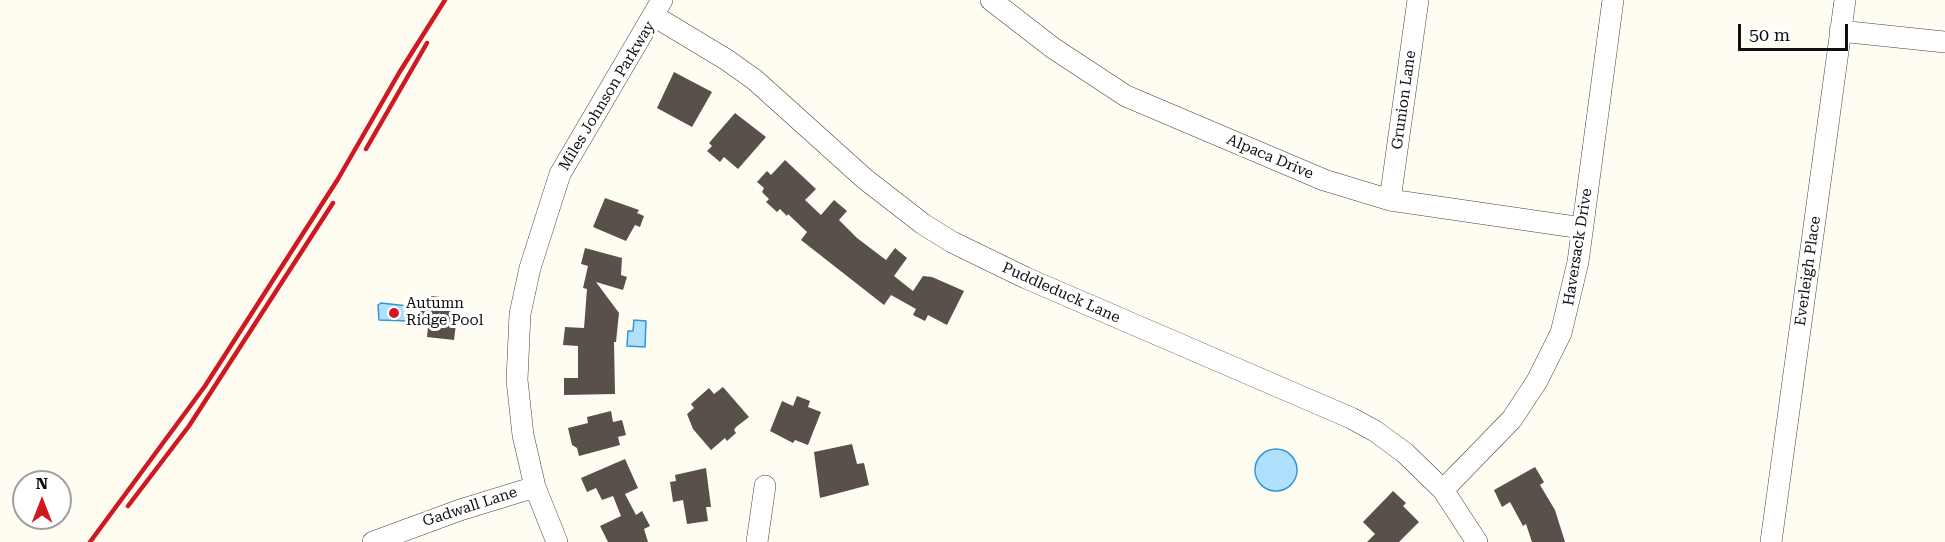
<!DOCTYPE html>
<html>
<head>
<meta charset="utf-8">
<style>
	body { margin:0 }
	#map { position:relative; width:1945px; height:542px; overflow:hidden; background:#fffcf1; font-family:"Roboto Serif",serif }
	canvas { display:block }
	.north { position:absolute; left:12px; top:470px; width:60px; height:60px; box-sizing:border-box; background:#fff; border:2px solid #9f9f9f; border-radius:50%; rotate:0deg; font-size:16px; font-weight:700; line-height:24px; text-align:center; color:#0f0f0f }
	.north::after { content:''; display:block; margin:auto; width:21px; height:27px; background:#cf1822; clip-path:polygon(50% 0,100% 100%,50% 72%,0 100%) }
	.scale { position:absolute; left:1738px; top:24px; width:110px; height:27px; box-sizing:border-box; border:3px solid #0f0f0f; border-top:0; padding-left:8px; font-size:18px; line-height:21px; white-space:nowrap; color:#0f0f0f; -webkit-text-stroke:4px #fff; paint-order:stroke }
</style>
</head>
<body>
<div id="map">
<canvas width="1945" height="542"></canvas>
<div class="north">N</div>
<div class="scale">50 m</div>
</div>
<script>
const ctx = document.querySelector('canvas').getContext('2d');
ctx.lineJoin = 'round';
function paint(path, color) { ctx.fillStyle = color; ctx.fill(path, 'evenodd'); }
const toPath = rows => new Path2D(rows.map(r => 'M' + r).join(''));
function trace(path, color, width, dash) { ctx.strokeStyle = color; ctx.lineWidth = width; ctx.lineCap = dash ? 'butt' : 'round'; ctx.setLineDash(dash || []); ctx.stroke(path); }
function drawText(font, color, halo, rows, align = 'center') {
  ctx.font = font + ' "Roboto Serif",serif'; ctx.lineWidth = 6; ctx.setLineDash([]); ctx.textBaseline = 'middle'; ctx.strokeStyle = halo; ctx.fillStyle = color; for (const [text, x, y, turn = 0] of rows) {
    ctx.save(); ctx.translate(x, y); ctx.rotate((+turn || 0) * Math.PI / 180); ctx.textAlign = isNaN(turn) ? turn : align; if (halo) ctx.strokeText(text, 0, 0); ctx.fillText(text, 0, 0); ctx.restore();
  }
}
const water = toPath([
	[381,303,408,306,411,309,410,321,379,320,378,305,381,303],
	[634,320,646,321,645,347,627,346,628,331,633,331,634,320],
	'1255 470a21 21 0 1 1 42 0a21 21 0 1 1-42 0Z'
]);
paint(water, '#b0e0fc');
trace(water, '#2f98db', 1.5);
paint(toPath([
	[674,72,712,92,692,127,657,108],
	[735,113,766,137,738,169,724,157,720,162,707,151,712,146,709,143],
	[785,160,816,189,805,200,821,215,834,200,847,211,839,220,857,238,886,260,895,248,907,258,894,276,913,291,923,276,932,277,964,291,947,325,928,315,925,321,913,315,916,309,891,295,884,305,801,240,807,232,788,214,787,216,780,209,777,212,766,202,769,199,762,192,764,188,757,182,767,171,771,175],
	[605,198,639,210,637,213,644,216,640,227,635,225,626,241,593,227],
	[585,248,622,258,621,275,627,277,623,290,596,282,619,313,616,342,614,342,615,394,564,395,564,378,578,378,578,346,563,345,565,327,584,328,587,289,583,288,588,266,581,264],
	[431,296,459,299,454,340,427,337,428,327,418,326,421,301,430,302],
	[723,387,749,417,736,427,734,430,736,433,727,441,725,438,711,450,693,429,687,414,694,408,691,404,709,388,714,394],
	[797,396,810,401,808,407,821,412,808,445,795,440,793,443,770,431,782,401,793,406],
	[611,411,613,422,622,420,626,435,618,437,620,445,579,456,577,448,572,445,568,428,588,423,587,417],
	[852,444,857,464,864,463,869,485,820,498,814,452],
	[625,459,638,488,625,494,636,515,642,511,650,526,644,529,648,542,608,542,600,526,621,516,613,496,602,500,596,488,587,492,581,478],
	[1535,467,1544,482,1540,485,1555,510,1565,542,1532,542,1526,524,1523,526,1510,502,1502,507,1494,490],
	[706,468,711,507,706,507,708,521,687,524,683,500,673,502,670,482,676,481,675,475],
	[1393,491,1406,503,1403,506,1419,522,1399,542,1367,542,1375,534,1363,522]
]), '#59504a');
const minor = toPath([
	[991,0,1053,48,1126,96,1324,180,1390,200,1582,228],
	[654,16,727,60,755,80,865,179,923,224,952,242,1026,278,1351,418,1375,431,1405,453,1443,490,1477,542],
	[1840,31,1945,42],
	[1390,200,1418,0],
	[1443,490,1512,419,1537,381,1561,333,1578,262,1613,0],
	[373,542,460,510,535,487],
	[557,542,535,487,523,435,517,380,520,314,530,268,560,174,662,0],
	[757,542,765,486],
	[1771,542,1845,0]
]);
trace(minor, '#424242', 22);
trace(minor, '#fff', 21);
trace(toPath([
	[366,149,427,43],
	[128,506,189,426,333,203],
	[90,542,205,386,338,179,399,73,445,0]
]), '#cf1822', 4.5);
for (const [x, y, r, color] of [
	[394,313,6,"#cf1822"]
]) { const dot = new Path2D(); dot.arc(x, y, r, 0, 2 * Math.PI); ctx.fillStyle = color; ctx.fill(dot); trace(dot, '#fff', 2); }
drawText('15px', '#0f0f0f', '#fff', [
	["Miles Johnson Parkway",607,96,-59],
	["Grunion Lane",1404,100,-82],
	["Alpaca Drive",1270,157,23],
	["Haversack Drive",1578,247,-81],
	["Everleigh Place",1808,271,-82],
	["Puddleduck Lane",1061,293,24],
	["Gadwall Lane",470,507,-18]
]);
drawText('15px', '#0f0f0f', '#fff', [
	["Autumn",406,304],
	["Ridge Pool",406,321]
], 'left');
</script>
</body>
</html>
